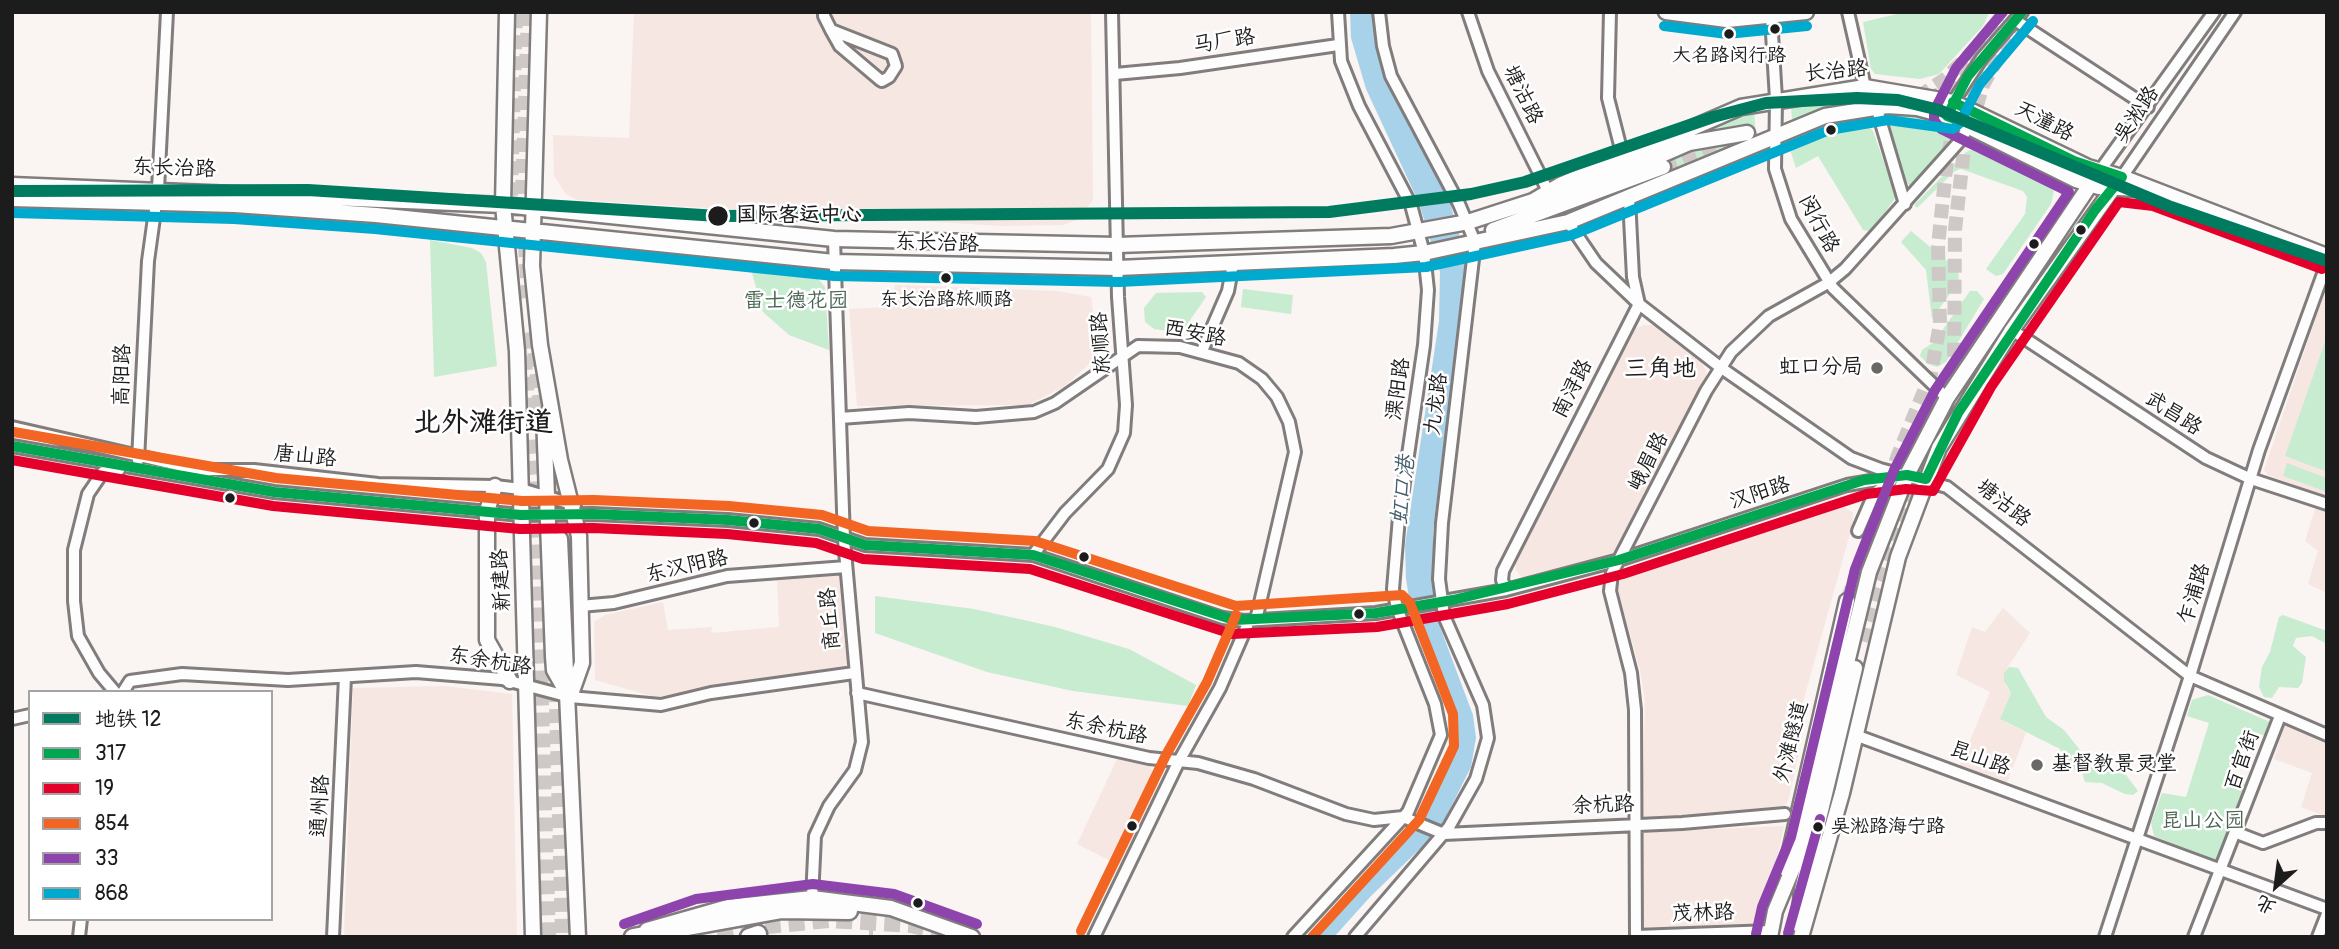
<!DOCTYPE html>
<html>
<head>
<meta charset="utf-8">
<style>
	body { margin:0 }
	#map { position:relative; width:2339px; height:949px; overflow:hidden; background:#faf4f2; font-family:Pangolin,"LXGW WenKai TC",sans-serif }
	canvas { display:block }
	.frame { position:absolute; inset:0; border:14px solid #1c1c1c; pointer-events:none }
	.legend { position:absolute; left:28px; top:690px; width:245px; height:231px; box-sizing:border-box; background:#fff; border:2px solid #a4a4a4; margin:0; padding:9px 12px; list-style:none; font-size:21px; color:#1c1c1c }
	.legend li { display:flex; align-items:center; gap:14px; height:35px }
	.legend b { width:35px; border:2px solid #a4a4a4 }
	.north { position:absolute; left:2241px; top:851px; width:70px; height:70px; -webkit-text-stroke:5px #fff; paint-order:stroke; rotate:208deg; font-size:19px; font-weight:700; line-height:28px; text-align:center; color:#1c1c1c }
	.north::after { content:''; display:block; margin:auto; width:24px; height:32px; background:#1c1c1c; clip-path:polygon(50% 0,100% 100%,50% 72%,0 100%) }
</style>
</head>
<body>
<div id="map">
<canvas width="2339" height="949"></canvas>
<div class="frame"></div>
<ul class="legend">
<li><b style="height:9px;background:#007b5f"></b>地铁 12</li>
<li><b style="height:9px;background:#00a651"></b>317</li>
<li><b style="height:9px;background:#e4002b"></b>19</li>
<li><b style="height:9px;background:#f26522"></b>854</li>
<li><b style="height:9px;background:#8e44ad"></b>33</li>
<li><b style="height:9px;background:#00a9ce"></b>868</li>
</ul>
<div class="north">北</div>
</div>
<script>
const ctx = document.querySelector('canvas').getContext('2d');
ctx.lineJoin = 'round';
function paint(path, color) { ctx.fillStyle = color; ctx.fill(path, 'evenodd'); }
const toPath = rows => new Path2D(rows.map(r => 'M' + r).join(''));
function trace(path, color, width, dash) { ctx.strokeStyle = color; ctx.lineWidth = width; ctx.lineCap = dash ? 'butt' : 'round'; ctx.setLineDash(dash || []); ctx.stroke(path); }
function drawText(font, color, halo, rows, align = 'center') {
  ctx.font = font + ' Pangolin,"LXGW WenKai TC",sans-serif'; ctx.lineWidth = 5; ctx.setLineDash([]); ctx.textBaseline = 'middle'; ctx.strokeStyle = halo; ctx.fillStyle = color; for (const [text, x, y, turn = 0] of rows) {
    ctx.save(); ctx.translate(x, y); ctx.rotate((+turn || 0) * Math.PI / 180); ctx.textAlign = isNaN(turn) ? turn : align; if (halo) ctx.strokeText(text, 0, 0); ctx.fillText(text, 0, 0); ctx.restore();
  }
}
paint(toPath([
	[634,12,1091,12,1093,200,1077,220,1063,225,1002,226,577,200,566,194,554,176,553,135,629,138],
	[895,285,1057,291,1091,297,1099,355,1065,386,1028,405,857,406,849,309,891,307],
	[2327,285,2327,497,2268,475,2264,470],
	[1644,325,1653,325,1701,362,1706,370,1706,378,1617,557,1523,579,1516,570,1515,559,1636,328],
	[2316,506,2327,509,2327,593,2308,584,2318,551,2305,541],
	[1843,507,1853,512,1853,523,1798,720,1798,756,1789,798,1781,813,1649,824,1642,812,1645,701,1640,670,1617,588,1619,578],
	[841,575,848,670,655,697,595,680,594,622,605,615,663,602,668,630,712,627,711,633,779,627,777,578],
	[2003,608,2030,633,2004,673,2006,687,2011,693,2000,719,2026,733,2007,783,1960,765,1990,692,1956,675,1972,627,1985,632],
	[445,686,512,694,517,937,344,937,353,688],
	[2285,724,2327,740,2327,817,2301,807,2312,773,2274,759],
	[1118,757,1148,763,1157,779,1160,795,1125,868,1077,844],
	[1784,826,1761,930,1644,928,1643,832]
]), '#f7e7e2');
paint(toPath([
	[1906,12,1986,12,1988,15,1983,26,1939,74,1920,79,1875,74,1871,69,1863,22],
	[1854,92,1882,95,1792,120,1791,106],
	[1754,110,1756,137,1664,172,1659,160,1697,135,1697,131],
	[1892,111,1947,125,1954,132,1953,138,1915,183,1909,185,1903,177,1885,123,1885,115],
	[1853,119,1862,120,1873,131,1896,197,1872,230,1868,231,1863,230,1818,156,1796,168,1789,146,1807,135],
	[1979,146,2046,179,2054,191,2051,204,2003,274,1996,276,1986,269,2025,214,2027,197,2023,191,1961,169,1955,171,1917,208,1914,205,1966,152],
	[1911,231,1958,270,1959,281,1932,319,1926,270,1901,242],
	[430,240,472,248,481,253,486,262,497,366,434,377],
	[750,266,815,275,825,287,829,350,789,335,763,312],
	[1243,289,1293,295,1291,314,1241,307],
	[1970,291,1977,291,1984,299,1946,362,1937,367,1928,364,1920,356,1922,350,1934,342],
	[1202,292,1206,297,1184,329,1174,332,1154,329,1145,322,1144,308,1156,293],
	[2326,339,2327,465,2325,471,2285,456],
	[2287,463,2327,478,2327,492,2283,476],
	[875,596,974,609,1055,627,1129,649,1196,685,1188,706,1073,691,987,672,875,633],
	[2283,615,2327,631,2327,644,2312,636,2296,638,2293,646,2306,657,2302,683,2298,688,2279,687,2272,698,2264,697,2259,687,2262,667,2270,652,2279,617],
	[2009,667,2018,668,2046,717,2064,730,2092,765,2126,775,2138,791,2133,795,2125,794,2102,783,2085,782,2082,772,2066,767,2060,749,2000,719,2011,693,2004,681,2004,673],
	[2208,695,2270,722,2272,726,2268,737,2244,728,2236,749,2240,750,2227,777,2251,786,2219,862,2211,863,2201,855,2154,836,2151,823,2162,793,2186,797,2209,723,2187,716,2192,700]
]), '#c7ecd0');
paint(toPath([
	[1350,12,1374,12,1376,48,1381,64,1450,203,1467,261,1433,531,1433,564,1440,627,1473,715,1476,738,1471,767,1444,821,1428,841,1371,896,1334,937,1309,937,1360,887,1408,831,1423,810,1453,749,1453,730,1446,705,1414,628,1406,579,1405,545,1439,321,1440,272,1419,203,1366,89,1351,38]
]), '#a8d2ea');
trace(toPath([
	[528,12,522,193,528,298],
	[1981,57,2002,19],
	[1918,97,1945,79,1984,40],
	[1785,135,1898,115,1943,92,1972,68],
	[1663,167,1720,146,1765,138],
	[514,238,511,194,516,12],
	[532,332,542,426],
	[523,335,536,509,549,937],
	[1947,398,1954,365,1955,230,1964,149,1983,85,2015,27],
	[551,450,560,539],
	[1847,601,1898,455,1931,374,1940,324,1938,246,1946,169,1951,139,1972,76],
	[1861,641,1874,594,1939,425],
	[555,667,562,937]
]), '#cec9c7', 14, [14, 7]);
trace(toPath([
	[718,937,756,927,830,920,911,925,949,934],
	[869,937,873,937]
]), '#cec9c7', 16, [16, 8]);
const minor = toPath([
	[824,12,824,16,831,30,840,46,879,79,882,81,889,77,896,66,892,54,831,30],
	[1468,12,1488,71,1548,191],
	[1610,12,1608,98,1623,157],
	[1848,12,1865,87],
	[1771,17,1776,99,1775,169,1791,219,1833,288,1947,398],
	[2015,20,2148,107],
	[1115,74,1180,68,1338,45],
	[1953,102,1982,58,2022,12],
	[1876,106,1905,204],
	[2099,172,2214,12],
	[2122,177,2235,12],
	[1568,222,1596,263,1639,304,1720,367,1851,458,1880,469,1947,487,2190,676,2327,735],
	[2012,330,2206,458,2251,479,2327,504],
	[1202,351,1228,291,1233,264],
	[840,418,909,413,976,417,1034,412,1055,403,1138,346,1180,347,1239,363,1262,379,1277,397,1289,422,1295,452,1256,620],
	[12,427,200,470,254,470,378,484,495,486,521,489,575,505],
	[12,446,274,492,521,515,593,514,728,520,819,529,865,545,1033,555,1223,618,1244,621,1376,613,1506,590,1619,560,1847,485,1907,475],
	[138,460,148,261,158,189,167,12],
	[1858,531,1874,494,1891,481],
	[1033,555,1065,513,1108,469,1124,433,1126,405,1118,297,1112,12],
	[1506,590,1502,580,1503,571,1639,304,1633,277,1629,198],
	[580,606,614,603,727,576,846,567],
	[115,692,99,673,78,636,74,601,74,550,88,494,103,472,119,470],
	[123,692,130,681,182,674,288,680,416,672,502,679,570,697,661,705,711,693,854,673],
	[857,693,1149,758,1198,763,1254,779,1346,814,1374,820,1403,817,1444,834,1682,823,1785,814],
	[12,719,30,715],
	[1855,735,2327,909],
	[2237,833,2263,843,2316,823,2327,823],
	[812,898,815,836,829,806,855,770,862,742,844,540,834,239],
	[1636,936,1771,931],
	[79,937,81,919],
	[333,937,345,677],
	[1094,937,1179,761,1220,688,1249,621],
	[1293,937,1408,812,1441,735,1435,704,1397,608,1393,589,1399,517,1424,345,1428,290,1424,253,1411,205,1359,106,1341,61,1338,12],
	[1355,937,1449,827,1476,779,1488,738,1483,705,1444,616,1439,579,1442,523,1475,242,1459,204,1391,76,1383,46,1379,12],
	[1636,937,1635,710,1631,673,1610,591,1612,573,1706,391,1731,352,1769,316,1828,283,1845,269,1958,143,1973,121],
	[2105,937,2190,676,2259,450,2327,263],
	[2194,937,2280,716],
	[2318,937,2327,914]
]);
const major = toPath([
	[507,12,503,205,517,351,533,937],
	[539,12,532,266,540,345,560,460,579,536,582,663,570,697],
	[1666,12,1727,20,1806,12],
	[12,185,503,205,834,239,1117,245,1391,236,1468,222,1533,201,1560,185,1741,107,1865,87,1953,102,2088,167,2122,177,2327,256],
	[12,199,235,205,376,215,834,262,1118,268,1394,256,1424,253,1568,222,1825,116,1887,106,1917,108,1947,116,2076,180,2099,187,2138,189],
	[1541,201,1590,186,1689,143,1747,133],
	[1493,230,1663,167],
	[544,416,553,656,554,670,567,693],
	[495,486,487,511,487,640,510,681],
	[560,539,578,937],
	[1786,869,1847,601],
	[1799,925,1802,890,1855,668],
	[647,930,728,907,812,898,891,908,972,937],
	[1770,937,1775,911,1804,841,1869,572,1907,475,1947,398,2094,179],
	[1801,937,1842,793,1898,557,1939,448,2012,330,2117,183]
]);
const highway = toPath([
	[633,937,782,910,849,911],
	[749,937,758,934]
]);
trace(minor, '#807d7c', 16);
trace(major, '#807d7c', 19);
trace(highway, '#807d7c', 21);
trace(minor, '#fefdfd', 10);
trace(major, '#fefdfd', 14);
trace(highway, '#fefdfd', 16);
trace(toPath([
	[1958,120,1947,116,1968,76,2022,12],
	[12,446,274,492,521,515,593,514,728,520,819,529,865,545,1033,555,1234,620,1376,613,1453,600,1619,560,1864,480,1907,475,1926,479,1958,413,2095,210,2122,177,2074,161,1953,102]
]), '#00a651', 10);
trace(toPath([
	[12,460,273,506,520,529,593,528,727,534,816,543,863,559,1030,569,1232,634,1377,627,1508,604,1623,574,1867,494,1906,489,1933,491,1991,387,2119,202,2153,206,2322,269]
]), '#e4002b', 10);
trace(toPath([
	[14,432,276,478,522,501,594,500,729,506,822,515,868,531,1035,541,1236,606,1402,595,1410,603,1453,714,1454,746,1419,820,1312,937],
	[1081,931,1166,755,1207,682,1236,615]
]), '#f26522', 10);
trace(toPath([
	[624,924,696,899,813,884,894,894,977,924],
	[1788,933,1820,819],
	[1756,934,1762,907,1791,837,1855,569,1894,470,1935,390,2069,192,1941,129,1934,120,1934,111,1956,68,2003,12]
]), '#8e44ad', 10);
trace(toPath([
	[1664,26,1727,34,1807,26],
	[12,213,234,219,375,229,834,276,1119,282,1426,267,1572,235,1829,130,1888,120,1953,129,1959,124,1980,84,2033,21]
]), '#00a9ce', 10);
trace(toPath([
	[12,191,308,190,718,216,1329,212,1471,194,1525,182,1713,117,1766,103,1857,98,1898,100,1939,110,2171,207,2327,261]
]), '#007b5f', 12);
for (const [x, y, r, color] of [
	[1775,29,6,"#1c1c1c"],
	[1729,34,6,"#1c1c1c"],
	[1831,130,6,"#1c1c1c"],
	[718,216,11,"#1c1c1c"],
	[2081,230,6,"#1c1c1c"],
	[2034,244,6,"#1c1c1c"],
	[946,278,6,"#1c1c1c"],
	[1877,368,7,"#6a6867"],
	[230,498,6,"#1c1c1c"],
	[754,523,6,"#1c1c1c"],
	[1084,557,6,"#1c1c1c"],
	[1359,614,6,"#1c1c1c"],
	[2037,765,7,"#6a6867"],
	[1132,826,6,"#1c1c1c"],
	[1818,827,6,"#1c1c1c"],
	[918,903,6,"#1c1c1c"]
]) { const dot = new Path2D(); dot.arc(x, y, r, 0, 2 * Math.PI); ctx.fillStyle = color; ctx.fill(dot); trace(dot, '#fff', 2.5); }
drawText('19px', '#1c1c1c', '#fff', [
	["大名路闵行路",1729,56],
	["东长治路旅顺路",946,300],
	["吴淞路海宁路",1831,827,"left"]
]);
drawText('21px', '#1c1c1c', '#fff', [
	["马厂路",1224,42,-9],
	["长治路",1836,72,-5],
	["塘沽路",1522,95,64],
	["吴淞路",2137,115,-56],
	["天潼路",2044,122,27],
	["东长治路",174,169,2],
	["闵行路",1818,224,62],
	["东长治路",937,244,2],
	["西安路",1195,334,11],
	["旅顺路",1102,343,-94],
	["高阳路",123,375,-88],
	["溧阳路",1399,389,-82],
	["南浔路",1573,389,-63],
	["九龙路",1437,404,-83],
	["武昌路",2173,414,33],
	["唐山路",305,457,6],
	["峨眉路",1649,462,-63],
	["汉阳路",1760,494,-18],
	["塘沽路",2003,504,38],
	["东汉阳路",687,567,-13],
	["新建路",502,580,-93],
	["乍浦路",2195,594,-73],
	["商丘路",831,619,-95],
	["东余杭路",490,662,9],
	["东余杭路",1106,729,12],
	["外滩隧道",1792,742,-76],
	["昆山路",1980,759,20],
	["百官街",2243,761,-70],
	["通州路",321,806,-87],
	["余杭路",1603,806,-2],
	["茂林路",1703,914,-2]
]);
drawText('bold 21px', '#1c1c1c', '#fff', [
	["国际客运中心",736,216]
], 'left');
drawText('21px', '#4a6351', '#fff', [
	["雷士德花园",796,302],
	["昆山公园",2203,822]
]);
drawText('21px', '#1c1c1c', '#fff', [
	["虹口分局",1863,368],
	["基督教景灵堂",2051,765,"left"]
], 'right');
drawText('italic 23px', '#465f6d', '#fff', [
	["虹口港",1404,490,-84]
]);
drawText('24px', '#1c1c1c', '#fff', [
	["三角地",1660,370]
]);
drawText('bold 28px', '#1c1c1c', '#fff', [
	["北外滩街道",483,424]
]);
</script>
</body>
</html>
